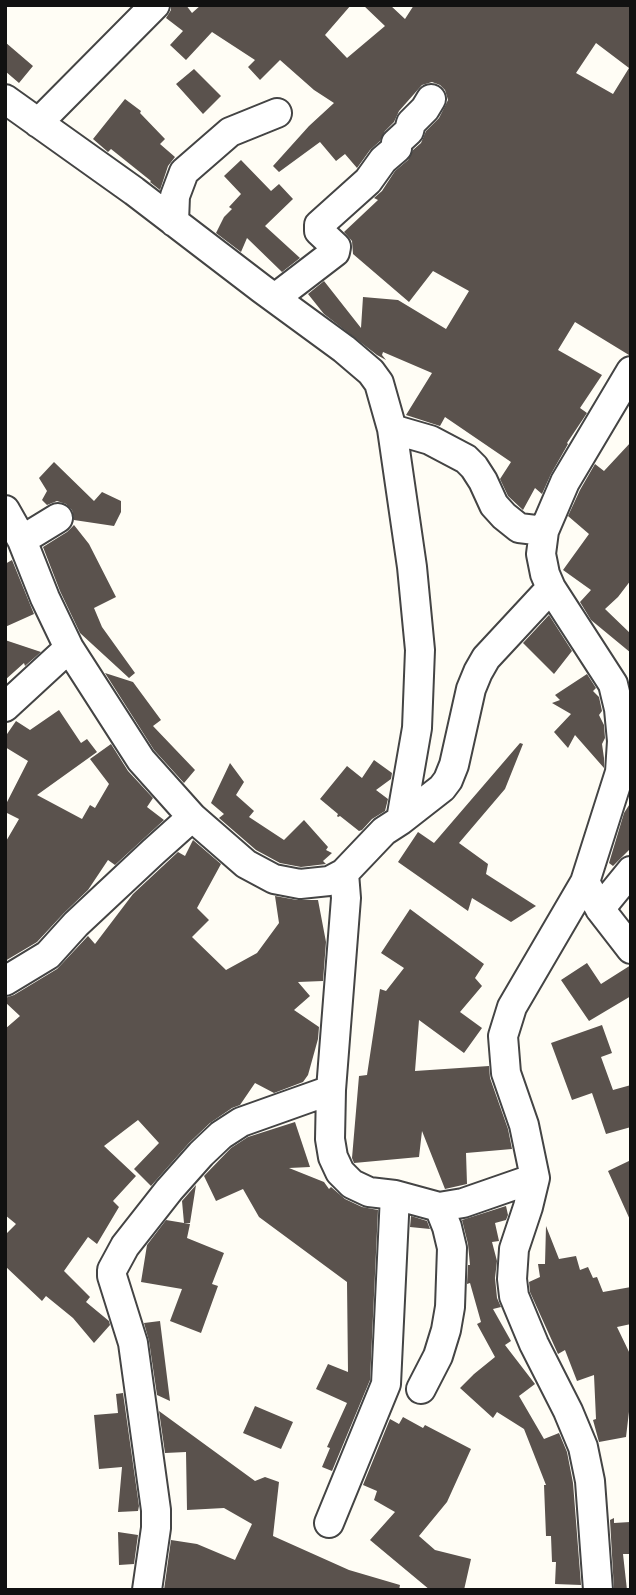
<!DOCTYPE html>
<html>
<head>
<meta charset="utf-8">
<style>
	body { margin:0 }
	#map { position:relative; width:636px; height:1595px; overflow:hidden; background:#fffdf5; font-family:Literata,serif }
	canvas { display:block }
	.frame { position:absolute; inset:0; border:7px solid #111; pointer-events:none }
</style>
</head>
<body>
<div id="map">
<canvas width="636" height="1595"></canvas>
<div class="frame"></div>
</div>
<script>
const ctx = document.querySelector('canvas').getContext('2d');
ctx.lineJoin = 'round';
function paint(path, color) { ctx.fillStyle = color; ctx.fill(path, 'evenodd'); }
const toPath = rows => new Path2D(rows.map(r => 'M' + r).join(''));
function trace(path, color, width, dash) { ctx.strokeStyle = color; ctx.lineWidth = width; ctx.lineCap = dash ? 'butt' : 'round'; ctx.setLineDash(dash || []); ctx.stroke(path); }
paint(toPath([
	[171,5,186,5,192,13,201,5,351,5,325,35,347,58,385,26,363,5,390,5,405,19,414,5,631,5,631,354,629,355,575,322,558,350,602,375,580,408,587,413,567,443,568,444,551,474,542,494,535,488,523,510,508,496,500,479,511,462,445,417,440,426,406,415,432,373,383,352,382,355,386,360,377,355,324,314,308,294,324,281,361,328,363,297,398,300,446,329,469,291,433,271,409,302,353,254,352,241,344,232,378,200,374,198,382,191,395,171,408,160,413,150,421,143,426,131,439,118,448,100,445,90,440,85,432,82,422,85,399,111,394,122,385,131,380,141,370,150,357,168,345,154,336,161,320,142,279,172,273,166,309,126,334,103,314,90,280,60,260,80,248,67,255,60,212,32,186,60,170,45,183,31,166,18,171,10],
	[596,43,629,68,613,94,576,73],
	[5,42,33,66,19,83,5,71],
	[194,69,221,96,203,114,176,84],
	[125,99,141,111,140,113,165,139,160,144,175,157,168,166,160,190,150,182,151,181,111,149,108,152,93,139],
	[241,160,271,191,279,184,293,199,265,226,300,258,282,272,247,238,241,252,216,233,224,217,232,209,229,207,241,194,224,176],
	[631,442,631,580,618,597,605,609,631,634,631,653,591,620,580,602,591,590,563,570,589,534,568,516,580,490,595,464,604,471],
	[54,462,94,501,102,492,121,501,121,512,114,526,74,520,72,510,66,504,57,501,47,505,42,500,47,491,39,478],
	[74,525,89,544,116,597,94,608,102,627,135,673,129,678,80,633,60,591,43,547,67,532],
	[12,560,34,614,5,627,5,564],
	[549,615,572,651,554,674,523,643],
	[5,640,41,652,25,666,24,663,5,680],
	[105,673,133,682,161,720,153,726,195,770,184,783,154,750],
	[587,674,596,688,593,691,599,697,602,711,599,715,604,725,605,738,602,744,604,758,604,768,575,735,568,748,554,732,571,714,552,703,560,700,555,695],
	[59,710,81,743,87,739,97,752,37,795,82,819,90,805,95,808,109,784,90,759,111,744,128,771,153,798,147,807,164,820,115,865,108,860,88,890,64,913,37,942,5,961,5,843,19,819,5,812,5,806,28,761,5,747,5,737,16,721,30,730],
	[520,743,523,744,505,789,459,843,488,864,486,874,536,906,511,922,472,898,468,911,398,862,418,832,434,843],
	[374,760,392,773,391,779,376,790,388,799,385,811,372,819,362,830,359,831,340,816,338,817,337,816,338,814,320,799,347,766,362,778],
	[230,763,244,782,236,795,254,811,249,817,284,840,304,820,328,847,326,850,332,853,323,861,326,864,301,867,280,863,256,850,219,818,224,814,211,803],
	[631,802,631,848,613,866,609,863,624,813],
	[193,840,221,864,197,908,209,920,192,937,226,970,257,953,279,923,275,896,297,900,318,900,326,942,323,981,298,982,310,996,294,1010,319,1027,318,1039,308,1075,303,1082,274,1093,255,1083,240,1105,232,1108,210,1123,189,1143,151,1186,134,1169,159,1143,138,1120,104,1146,136,1176,113,1201,119,1207,97,1244,88,1237,64,1271,90,1297,86,1302,109,1321,110,1325,94,1343,73,1318,46,1296,42,1301,5,1266,5,1235,16,1224,5,1215,5,1029,20,1016,5,1002,5,998,14,995,57,969,88,936,95,944,133,894,178,852,185,856],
	[410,909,484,964,475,978,482,986,460,1012,482,1028,464,1053,419,1020,415,1071,489,1066,490,1078,508,1129,512,1149,466,1153,467,1184,445,1189,422,1131,419,1157,354,1163,352,1158,359,1076,367,1075,380,989,386,991,404,968,381,953],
	[587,963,601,984,631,965,631,996,589,1021,561,980],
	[602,1025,612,1053,601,1057,613,1090,631,1085,631,1127,606,1134,592,1093,572,1100,551,1043],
	[295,1122,310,1167,289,1168,324,1182,329,1189,331,1187,345,1199,362,1207,378,1210,370,1380,332,1471,322,1467,330,1448,327,1447,347,1403,316,1389,328,1364,348,1372,347,1282,259,1217,243,1189,216,1201,204,1176,231,1148,248,1137],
	[631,1160,631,1222,608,1171],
	[196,1185,190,1223,184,1223,182,1201],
	[506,1206,508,1215,506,1220,495,1223,499,1241,492,1242,497,1261,495,1278,497,1298,501,1307,493,1309,511,1341,505,1345,535,1384,519,1396,544,1439,559,1433,567,1452,573,1483,581,1585,555,1584,556,1562,552,1562,551,1536,546,1536,544,1485,546,1485,524,1429,497,1412,493,1418,460,1388,474,1374,495,1357,477,1324,481,1322,470,1283,467,1284,468,1265,470,1265,468,1244,462,1220],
	[411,1216,427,1221,430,1229,410,1227],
	[166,1220,190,1224,187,1238,224,1253,212,1284,218,1286,201,1333,170,1321,182,1289,141,1282,147,1245],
	[546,1226,559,1259,576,1256,580,1270,588,1267,593,1278,597,1277,603,1292,631,1287,631,1324,617,1327,631,1356,631,1395,626,1437,599,1442,593,1420,596,1419,594,1375,577,1381,565,1350,558,1354,530,1292,529,1282,540,1277,538,1264,545,1264],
	[160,1321,170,1401,157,1395,149,1341,144,1323],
	[123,1393,139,1506,138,1511,118,1512,122,1467,99,1469,94,1415,118,1413,116,1394],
	[255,1406,293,1422,281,1449,243,1433],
	[159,1411,255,1481,265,1477,279,1482,273,1536,349,1570,400,1585,399,1590,164,1590,171,1540,197,1544,235,1560,252,1524,224,1508,187,1510,186,1452,165,1453],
	[403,1417,423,1428,425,1425,471,1449,447,1502,419,1536,435,1550,471,1559,464,1590,430,1590,370,1540,395,1512,374,1500,377,1491,363,1485,390,1419,399,1424],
	[614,1518,614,1523,630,1522,631,1554,623,1554,627,1590,614,1590,610,1520],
	[118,1532,138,1535,134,1564,119,1565]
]), '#5a524d');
const minor = toPath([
	[5,99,134,191,262,289,344,349,371,372,379,383,392,429,412,567,420,650,417,728,401,820,384,831,344,873,329,881,300,884,274,879,246,864,192,817,141,760,69,648,5,707],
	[38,123,155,5],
	[174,222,175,196,184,172,230,132,277,113],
	[275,298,335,252,336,247,319,231,319,225,368,181,383,160,397,148,396,143,409,131,411,123,425,109,431,99],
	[392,429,430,440,466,459,474,467,483,481,494,505,504,516,519,528,544,531],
	[5,510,22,540],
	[58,518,22,540,45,598,69,648],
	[401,820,442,788,448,780,454,765,471,689,478,672,486,658,551,588],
	[344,873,346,898,331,1090,330,1139,333,1157,340,1172,352,1184,369,1192,395,1195,439,1207,463,1203,535,1178],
	[585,882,600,909,631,949],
	[600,909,631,871],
	[5,981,48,955,76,924,153,852,192,817],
	[421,1389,438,1356,446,1330,450,1307,452,1248,447,1227,439,1207],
	[329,1523,386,1384,395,1195],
	[147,1590,156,1528,156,1510,133,1343,112,1276,112,1270,125,1246,169,1190,201,1154,221,1135,241,1122,331,1090],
	[598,1590,590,1481,583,1447,568,1411,534,1344,514,1296,512,1279,514,1249,528,1207,535,1178,524,1125,506,1073,503,1036,512,1007,585,882,620,772,622,741,619,709,613,684,551,588,545,574,541,554,544,531,565,482,631,371]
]);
trace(minor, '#444', 32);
trace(minor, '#fff', 28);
</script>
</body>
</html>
